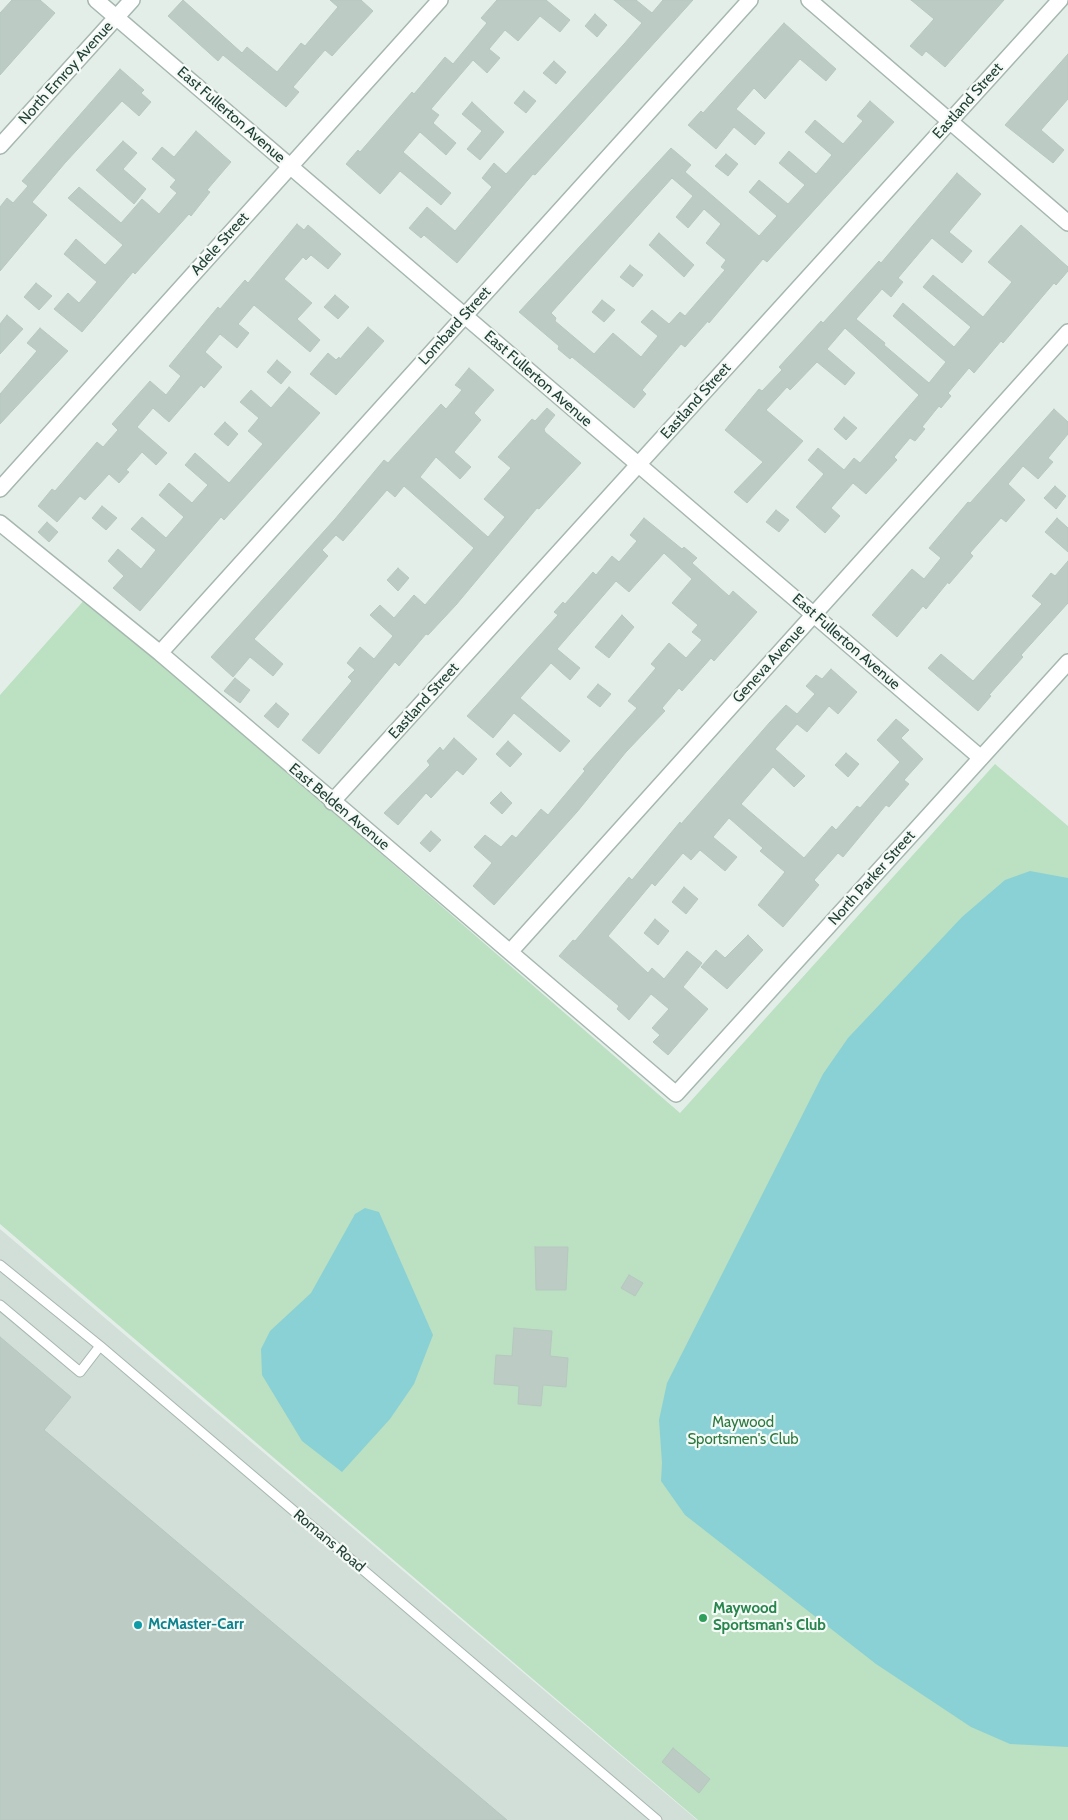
<!DOCTYPE html>
<html>
<head>
<meta charset="utf-8">
<style>
	body { margin:0 }
	canvas { display:block; background:#e4eee9 }
</style>
</head>
<body>
<canvas width="1068" height="1820"></canvas>
<script>
const ctx = document.querySelector('canvas').getContext('2d');
ctx.lineJoin = 'round';
function paint(path, color) { ctx.fillStyle = color; ctx.fill(path, 'evenodd'); }
const toPath = rows => new Path2D(rows.map(r => 'M' + r).join(''));
function trace(path, color, width, dash) { ctx.strokeStyle = color; ctx.lineWidth = width; ctx.lineCap = dash ? 'butt' : 'round'; ctx.setLineDash(dash || []); ctx.stroke(path); }
function drawText(font, color, halo, rows, align = 'center') {
  ctx.font = font + ' Cabin,sans-serif'; ctx.lineWidth = 4.5; ctx.setLineDash([]); ctx.textBaseline = 'middle'; ctx.strokeStyle = halo; ctx.fillStyle = color; for (const [text, x, y, turn = 0] of rows) {
    ctx.save(); ctx.translate(x, y); ctx.rotate((+turn || 0) * Math.PI / 180); ctx.textAlign = isNaN(turn) ? turn : align; if (halo) ctx.strokeText(text, 0, 0); ctx.fillText(text, 0, 0); ctx.restore();
  }
}
paint(toPath([
	[0,1229,697,1820,0,1820]
]), '#d2ded8');
paint(toPath([
	[86,598,680,1113,995,764,1068,826,1068,1820,698,1820,0,1224,0,695]
]), '#bce0c2');
paint(toPath([
	[1030,871,1068,878,1068,1747,1010,1744,971,1727,876,1664,685,1515,661,1481,662,1463,659,1420,667,1383,823,1074,848,1038,962,917,1005,880],
	[365,1208,379,1212,433,1335,414,1384,390,1419,342,1472,302,1441,262,1375,261,1349,270,1331,311,1293,355,1214]
]), '#8ad1d5');
const building = toPath([
	[12,0,40,0,55,13,0,75,0,13,12,0],
	[183,0,242,53,247,47,277,72,301,43,305,46,338,7,330,0,361,0,373,11,332,56,325,50,293,87,299,92,286,107,223,55,218,61,168,16,183,0],
	[497,0,546,0,570,20,560,32,540,16,518,41,505,30,489,49,500,58,487,73,473,60,431,109,439,115,433,123,456,143,446,155,420,132,403,152,451,193,441,205,400,171,380,194,346,164,358,150,360,152,412,92,414,94,445,57,453,64,487,23,481,18,497,0],
	[614,0,636,0,652,13,663,0,693,0,535,175,533,174,457,263,424,235,421,238,409,228,427,207,455,231,492,187,482,178,494,163,506,174,624,44,642,23,614,0],
	[911,0,1004,0,945,67,926,51,922,56,910,46,934,19,911,0],
	[595,14,607,25,597,37,585,26,595,14],
	[784,23,836,69,826,81,800,59,765,99,754,88,736,109,765,133,755,145,734,127,716,149,688,125,701,111,703,113,784,23],
	[1068,54,1068,99,1041,130,1064,150,1053,163,1005,125,1068,54],
	[554,61,566,72,556,84,543,73,554,61],
	[120,69,144,90,141,93,151,102,139,116,122,101,65,163,32,202,47,215,0,271,0,207,7,198,13,203,28,186,22,181,120,69],
	[524,91,536,101,526,113,514,103,524,91],
	[870,101,894,122,767,262,763,259,709,323,708,321,685,347,681,344,642,390,646,394,634,408,572,357,570,359,558,349,559,346,519,312,671,148,691,165,685,172,759,236,777,216,749,192,759,180,788,204,805,185,779,163,789,151,816,174,832,155,805,132,815,120,843,144,863,121,857,116,870,101],
	[672,178,693,196,676,217,688,228,704,209,721,224,706,243,726,260,721,267,725,270,685,316,680,312,669,324,652,310,641,322,658,336,641,357,613,333,594,354,555,321,556,318,551,313,672,178],
	[472,102,504,132,480,160,467,149,482,131,462,114,472,102],
	[196,131,231,162,207,190,210,192,191,216,189,214,135,274,133,272,82,332,54,309,68,293,79,303,97,282,64,254,76,239,105,265,123,245,68,198,79,187,121,223,142,199,159,214,177,193,170,187,176,180,152,159,162,147,174,157,196,131],
	[123,141,137,153,123,169,146,189,134,204,96,170,123,141],
	[726,154,738,164,728,176,715,166,726,154],
	[957,173,981,194,949,232,972,251,962,263,932,238,898,278,903,282,891,297,882,289,856,319,885,343,884,345,929,383,946,362,893,316,903,303,954,347,971,327,923,287,933,275,983,317,1012,282,988,262,1021,225,1068,267,1068,271,1056,285,1054,283,1003,343,1001,341,974,373,969,368,948,393,951,396,941,408,939,406,922,427,925,429,915,441,910,438,894,457,897,460,866,494,853,483,831,508,840,516,825,533,796,507,824,474,808,460,818,448,844,470,854,458,860,463,919,395,845,328,827,349,855,373,845,385,817,362,790,390,787,387,766,410,803,441,747,503,734,492,763,462,725,430,759,389,762,391,782,370,779,367,821,321,823,323,879,261,881,263,957,173],
	[297,224,304,230,308,225,341,254,328,269,311,255,306,260,303,257,284,279,312,303,297,319,320,340,310,352,254,305,238,324,249,333,237,348,220,334,205,352,222,367,204,388,201,385,169,422,153,408,137,427,167,453,156,465,142,452,126,470,129,472,119,483,109,474,85,500,80,496,57,522,38,506,52,489,55,491,97,442,103,447,118,430,112,424,150,381,166,395,181,376,169,366,218,307,220,309,245,280,248,283,297,224],
	[659,233,694,265,684,277,649,245,659,233],
	[630,265,643,275,633,287,620,277,630,265],
	[36,283,52,296,39,310,24,297,36,283],
	[335,295,349,307,338,319,324,307,335,295],
	[602,300,615,310,604,322,592,312,602,300],
	[7,315,23,329,0,354,0,324,7,315],
	[368,327,384,341,336,395,310,374,328,353,336,360,339,357,340,359,368,327],
	[40,328,68,351,0,424,0,394,37,351,27,343,40,328],
	[277,360,291,372,281,384,267,372,277,360],
	[469,368,494,390,474,413,481,420,454,452,471,467,460,479,436,457,420,477,488,537,505,517,484,499,511,468,498,457,532,419,535,421,547,408,555,415,544,429,545,432,581,463,539,509,537,508,456,605,428,635,426,634,399,666,395,662,319,754,302,740,352,681,348,677,355,670,347,663,360,647,374,659,393,636,370,615,380,605,394,618,414,595,425,605,474,548,404,486,395,497,387,490,343,541,336,535,322,550,328,556,254,639,283,664,273,676,250,657,233,677,211,657,335,519,384,460,388,463,441,404,446,409,462,390,455,385,469,368],
	[289,387,320,413,224,520,221,517,140,611,113,588,124,576,108,561,118,549,141,569,156,550,131,529,142,517,166,538,184,517,159,495,169,483,192,503,208,485,185,465,195,453,229,483,263,444,248,431,259,418,240,402,251,390,271,408,289,387],
	[1054,409,1068,422,1068,434,1048,458,1053,462,1038,479,1023,466,1008,484,1025,500,1006,522,1001,518,970,553,973,556,949,584,948,582,926,609,923,606,897,637,872,615,912,569,924,579,941,558,929,548,968,502,970,503,1054,409],
	[844,417,857,428,846,440,834,429,844,417],
	[225,422,238,434,228,446,214,434,225,422],
	[1055,486,1066,496,1056,509,1044,498,1055,486],
	[102,506,117,518,106,530,92,518,102,506],
	[776,510,789,520,779,532,766,522,776,510],
	[644,518,682,549,684,547,697,558,692,563,729,596,733,591,757,612,714,661,711,658,682,691,679,688,662,708,665,711,626,752,577,812,494,905,473,886,492,863,474,847,485,835,501,847,512,835,516,838,541,809,548,815,585,771,583,769,637,708,628,701,656,668,651,664,669,643,686,658,702,640,692,632,698,625,672,603,692,579,664,553,629,592,616,581,557,649,580,668,570,680,551,663,520,698,570,741,560,752,514,713,493,738,467,716,558,615,554,612,563,602,565,604,593,572,596,575,612,556,619,562,637,541,630,535,644,518],
	[1057,518,1068,528,1068,552,1045,532,1057,518],
	[47,522,58,532,49,542,38,532,47,522],
	[1068,561,1068,603,1021,655,1023,657,989,695,991,696,978,711,928,668,941,654,973,681,1042,604,1032,596,1051,573,1055,576,1068,561],
	[398,568,409,578,398,591,387,580,398,568],
	[622,615,634,627,609,658,595,647,622,615],
	[831,669,857,692,838,714,829,706,807,732,797,724,775,749,805,776,794,787,773,767,741,804,804,858,832,826,836,830,857,806,860,808,900,762,877,740,896,719,909,730,901,738,923,759,904,780,909,784,889,807,886,805,843,857,838,853,814,880,819,885,783,927,758,905,785,872,760,851,763,848,729,818,713,837,737,857,725,871,700,850,691,860,683,853,655,886,652,883,608,936,648,973,652,968,664,979,687,951,702,963,683,987,708,1009,668,1055,653,1042,660,1035,652,1028,669,1009,651,994,629,1020,617,1009,619,1006,559,956,573,940,575,941,629,877,632,880,680,822,681,824,770,722,786,705,797,714,815,694,806,686,816,675,822,679,831,669],
	[235,678,250,690,240,703,224,691,235,678],
	[598,684,611,694,600,707,587,697,598,684],
	[276,703,289,714,278,728,264,716,276,703],
	[454,738,477,759,463,775,457,770,431,798,426,793,398,825,384,813,430,765,427,761,440,747,443,751,454,738],
	[508,741,522,754,510,767,496,754,508,741],
	[846,753,859,764,848,777,835,765,846,753],
	[501,792,512,803,502,814,490,803,501,792],
	[431,831,441,840,430,852,420,843,431,831],
	[684,887,698,899,686,914,672,902,684,887],
	[655,919,669,931,658,945,644,933,655,919],
	[748,935,763,950,727,989,701,967,716,950,725,958,748,935],
	[535,1247,568,1247,566,1290,536,1290,535,1247],
	[629,1275,643,1283,635,1296,621,1288,629,1275],
	[514,1328,552,1331,550,1356,568,1358,566,1387,543,1385,541,1406,518,1404,519,1386,494,1384,496,1355,512,1356,514,1328],
	[0,1337,71,1397,44,1430,507,1820,0,1820,0,1337],
	[673,1748,710,1779,699,1793,662,1762,673,1748]
]);
paint(building, '#bcccc4');
trace(building, '#b6c8bf', 1);
const service = toPath([
	[0,1265,100,1346,657,1820],
	[0,1305,80,1372,100,1346]
]);
const minor = toPath([
	[96,0,981,758],
	[809,0,1068,223],
	[0,146,132,0],
	[0,489,440,0],
	[0,523,160,653,676,1094,1068,662],
	[160,653,750,0],
	[332,802,1060,0],
	[510,952,1068,332]
]);
trace(service, '#a6b7b0', 11);
trace(minor, '#a6b7b0', 18);
trace(service, '#fff', 9);
trace(minor, '#fff', 15);
for (const [x, y, r, color] of [
	[703,1618,5,"#2e9e5b"],
	[138,1625,5,"#0f9aa8"]
]) { const dot = new Path2D(); dot.arc(x, y, r, 0, 2 * Math.PI); ctx.fillStyle = color; ctx.fill(dot); trace(dot, '#f5faf7', 2); }
drawText('15px', '#224136', '#f5faf7', [
	["North Emroy Avenue",66,73,-48],
	["Eastland Street",968,101,-48],
	["East Fullerton Avenue",231,115,41],
	["Adele Street",220,244,-48],
	["Lombard Street",455,326,-48],
	["East Fullerton Avenue",538,379,41],
	["Eastland Street",696,401,-48],
	["East Fullerton Avenue",846,642,41],
	["Geneva Avenue",769,664,-48],
	["Eastland Street",424,701,-48],
	["East Belden Avenue",339,807,40],
	["North Parker Street",872,878,-48],
	["Romans Road",329,1541,40]
]);
drawText('15px', '#2b7a41', '#f5faf7', [
	["Maywood",743,1423],
	["Sportsmen's Club",743,1440]
]);
drawText('bold 15px', '#27864d', '#f5faf7', [
	["Maywood",713,1609],
	["Sportsman's Club",713,1626]
], 'left');
drawText('bold 15px', '#0d838f', '#f5faf7', [
	["McMaster-Carr",148,1625]
], 'left');
</script>
</body>
</html>
